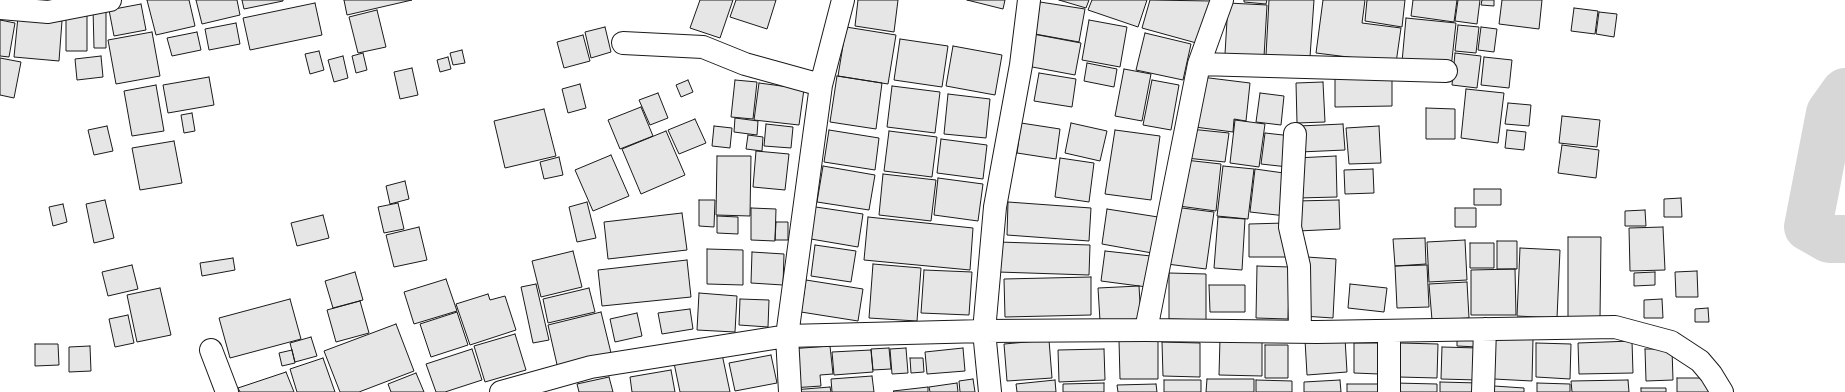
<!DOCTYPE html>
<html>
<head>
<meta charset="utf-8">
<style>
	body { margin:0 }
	canvas { display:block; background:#fff }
</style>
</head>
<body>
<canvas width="1845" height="392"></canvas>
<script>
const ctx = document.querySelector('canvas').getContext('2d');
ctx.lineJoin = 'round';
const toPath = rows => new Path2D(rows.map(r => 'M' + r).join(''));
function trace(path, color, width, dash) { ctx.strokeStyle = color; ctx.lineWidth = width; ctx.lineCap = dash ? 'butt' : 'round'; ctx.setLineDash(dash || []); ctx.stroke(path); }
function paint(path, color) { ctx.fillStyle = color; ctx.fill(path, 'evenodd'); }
trace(toPath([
	[1845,92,1830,113,1808,227,1829,239,1845,239]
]), '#d7d7d7', 48);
const building = toPath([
	[147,0,189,0,195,26,156,35,147,0],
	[196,0,237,0,240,15,202,24,196,0],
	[242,0,283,0,283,1,244,9,242,0],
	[344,0,412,0,347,15,344,0],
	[700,0,733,0,720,38,690,28,700,0],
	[736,0,776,0,767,29,730,17,736,0],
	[858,0,898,0,894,32,855,26,858,0],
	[967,0,1005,0,1003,9,967,0],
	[1059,0,1089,0,1086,8,1059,0],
	[1092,0,1147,0,1138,27,1088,10,1092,0],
	[1150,0,1212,1,1200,44,1142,28,1150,0],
	[1244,0,1267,0,1266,4,1244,2,1244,0],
	[1269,0,1314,0,1310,57,1266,55,1269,0],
	[1323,0,1365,0,1362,23,1401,28,1396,63,1316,53,1323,0],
	[1367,0,1405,0,1402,27,1365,21,1367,0],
	[1413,0,1457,0,1454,22,1411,16,1413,0],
	[1458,0,1480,0,1477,24,1455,21,1458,0],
	[1482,0,1494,0,1494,6,1481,5,1482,0],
	[1502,0,1542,0,1539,29,1499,24,1502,0],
	[1040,2,1085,9,1079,42,1035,34,1040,2],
	[315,3,322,35,250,50,243,18,315,3],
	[1228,3,1267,5,1264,57,1225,54,1228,3],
	[141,4,146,30,114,36,109,10,141,4],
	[93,8,106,8,106,48,94,48,93,8],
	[1574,8,1598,11,1595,34,1571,31,1574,8],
	[377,10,386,47,358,53,349,17,377,10],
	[1599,12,1617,14,1614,37,1596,34,1599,12],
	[66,15,87,15,87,51,66,51,66,15],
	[18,17,62,21,59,61,14,57,18,17],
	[1406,18,1456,23,1451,68,1402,62,1406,18],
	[0,20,15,23,9,57,0,56,0,20],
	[1089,20,1127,27,1120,67,1082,60,1089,20],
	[236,23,240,44,209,50,205,29,236,23],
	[1458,25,1479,27,1476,53,1455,51,1458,25],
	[605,27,611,52,591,58,585,32,605,27],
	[846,27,896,35,888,84,838,76,846,27],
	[1481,27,1497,29,1494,52,1478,50,1481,27],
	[152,32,160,76,116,84,108,40,152,32],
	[197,32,201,50,172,56,167,38,197,32],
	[1145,33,1191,44,1183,80,1136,70,1145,33],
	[1033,34,1081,43,1075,75,1027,66,1033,34],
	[583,35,590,61,564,68,557,42,583,35],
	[900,39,948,46,942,87,894,80,900,39],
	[953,46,1002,55,995,95,946,86,953,46],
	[462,50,465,63,453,65,450,53,462,50],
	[319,51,324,70,310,74,305,54,319,51],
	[363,53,367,70,356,73,352,56,363,53],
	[1455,53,1481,56,1477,88,1452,85,1455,53],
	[101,56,103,77,77,80,75,59,101,56],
	[343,56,348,78,334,82,328,60,343,56],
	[448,57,451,69,440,72,437,60,448,57],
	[1484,57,1512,60,1509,88,1481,85,1484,57],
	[0,58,21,62,14,98,0,95,0,58],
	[1087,63,1117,69,1114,87,1084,81,1087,63],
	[412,68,418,95,400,99,394,72,412,68],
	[1124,69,1151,74,1142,121,1115,116,1124,69],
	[1039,73,1076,79,1072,107,1034,101,1039,73],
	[1392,75,1392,106,1335,107,1335,76,1392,75],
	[837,76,882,83,876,129,830,122,837,76],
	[209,77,214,105,168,113,163,85,209,77],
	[1201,77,1250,83,1246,121,1234,119,1233,132,1195,127,1201,77],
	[688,80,693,92,681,97,676,85,688,80],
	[735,80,757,82,753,119,731,117,735,80],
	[1152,80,1179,85,1171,130,1143,125,1152,80],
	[1323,82,1325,122,1297,123,1296,83,1323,82],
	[759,83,804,89,799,125,754,120,759,83],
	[580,84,586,108,568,113,562,89,580,84],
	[156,85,164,131,132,136,124,91,156,85],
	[892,86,940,92,935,133,887,127,892,86],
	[1466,89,1504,93,1498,143,1461,138,1466,89],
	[658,93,668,118,650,125,639,100,658,93],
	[1260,93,1284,96,1281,125,1256,122,1260,93],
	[948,94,990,99,986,138,944,134,948,94],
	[1508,103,1531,105,1529,126,1505,124,1508,103],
	[641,107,653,136,620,149,608,120,641,107],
	[1426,108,1455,109,1455,139,1426,139,1426,108],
	[544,109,556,156,505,168,494,121,544,109],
	[192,113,195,131,184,133,181,115,192,113],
	[1562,116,1600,120,1597,147,1559,143,1562,116],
	[735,118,758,121,757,135,734,132,735,118],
	[695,119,706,143,679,154,668,130,695,119],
	[1235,120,1265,124,1259,167,1230,163,1235,120],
	[1021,123,1060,129,1056,159,1017,153,1021,123],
	[1071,123,1107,131,1100,161,1065,153,1071,123],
	[766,124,793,127,791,148,764,146,766,124],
	[1343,124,1345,150,1300,152,1299,126,1343,124],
	[107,126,113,151,94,155,88,130,107,126],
	[714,126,732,128,730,148,712,146,714,126],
	[1379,126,1381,163,1349,164,1346,128,1379,126],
	[1190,129,1229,133,1225,162,1186,158,1190,129],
	[829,130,879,138,875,170,824,162,829,130],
	[1115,130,1160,136,1151,200,1105,194,1115,130],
	[1507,130,1526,132,1524,150,1505,148,1507,130],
	[666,131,685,175,641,194,622,149,666,131],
	[889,131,937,137,932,177,884,171,889,131],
	[1265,133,1292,136,1288,167,1261,164,1265,133],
	[748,135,763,137,762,151,746,149,748,135],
	[941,139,987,145,983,179,937,173,941,139],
	[174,141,182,183,140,190,132,148,174,141],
	[1562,145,1599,150,1596,178,1558,173,1562,145],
	[756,151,789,154,785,190,753,187,756,151],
	[611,155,629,196,593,211,575,170,611,155],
	[717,156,751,156,750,216,716,215,717,156],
	[1336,156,1337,197,1298,198,1296,158,1336,156],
	[559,157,563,175,544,179,540,162,559,157],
	[1060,158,1094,163,1089,202,1055,197,1060,158],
	[1185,160,1221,164,1216,211,1179,206,1185,160],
	[823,166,875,175,869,210,817,202,823,166],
	[1223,166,1254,169,1248,219,1217,216,1223,166],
	[1255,169,1291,174,1286,216,1250,212,1255,169],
	[1373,169,1374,193,1345,194,1344,170,1373,169],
	[883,174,936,180,931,221,879,215,883,174],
	[938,178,983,184,978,221,934,215,938,178],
	[405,181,409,199,390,204,386,186,405,181],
	[1474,189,1501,189,1501,205,1474,205,1474,189],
	[1681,198,1682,217,1664,217,1664,199,1681,198],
	[105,200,114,238,94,243,86,204,105,200],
	[699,200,715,200,714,227,699,226,699,200],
	[1339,200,1340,229,1298,231,1296,201,1339,200],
	[587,202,596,238,577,242,569,207,587,202],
	[1008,202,1091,208,1089,241,1007,235,1008,202],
	[398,203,404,229,384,233,378,207,398,203],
	[63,204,67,222,53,226,49,207,63,204],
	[809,206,863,214,858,247,805,238,809,206],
	[1174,207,1214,212,1206,269,1167,264,1174,207],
	[751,208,776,209,775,241,751,240,751,208],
	[1455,208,1476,208,1476,227,1455,227,1455,208],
	[1107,209,1158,217,1152,253,1102,244,1107,209],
	[1645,210,1646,226,1625,226,1625,211,1645,210],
	[682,213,687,250,608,259,604,222,682,213],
	[323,215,329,238,297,246,291,223,323,215],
	[717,216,738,217,738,234,717,233,717,216],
	[868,217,973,228,970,270,864,260,868,217],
	[1218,217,1245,219,1242,270,1214,268,1218,217],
	[776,222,788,222,788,240,775,240,776,222],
	[1285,223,1286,257,1249,257,1249,224,1285,223],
	[419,227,427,260,394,267,386,235,419,227],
	[1663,227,1665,270,1630,271,1629,228,1663,227],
	[1568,237,1601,237,1600,319,1568,318,1568,237],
	[1425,238,1426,264,1395,266,1393,239,1425,238],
	[1465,240,1467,280,1429,282,1427,242,1465,240],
	[1497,241,1517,241,1517,269,1497,269,1497,241],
	[999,242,1090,245,1089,275,998,272,999,242],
	[1470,243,1494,243,1494,268,1470,268,1470,243],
	[815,245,856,251,851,282,811,276,815,245],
	[1520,248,1560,250,1557,318,1517,316,1520,248],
	[707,249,743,250,743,285,707,284,707,249],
	[573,251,582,287,541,297,532,261,573,251],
	[1105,251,1151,256,1147,287,1101,281,1105,251],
	[752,252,784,254,783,285,751,283,752,252],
	[1307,257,1336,259,1333,318,1303,316,1307,257],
	[233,258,235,270,202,276,200,263,233,258],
	[687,260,691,297,602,306,598,270,687,260],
	[873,264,921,268,917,321,869,318,873,264],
	[132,265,138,289,108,296,102,272,132,265],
	[1427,265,1429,307,1397,308,1395,266,1427,265],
	[1257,266,1290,267,1288,319,1256,318,1257,266],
	[1515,269,1516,315,1471,315,1471,270,1515,269],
	[924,270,972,272,969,315,921,313,924,270],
	[1697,271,1698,297,1676,297,1675,272,1697,271],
	[355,272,363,300,333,308,325,281,355,272],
	[1655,272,1655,285,1634,286,1634,273,1655,272],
	[1169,273,1206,274,1206,320,1169,319,1169,273],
	[1091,277,1091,315,1005,317,1004,279,1091,277],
	[446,279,457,311,414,324,404,292,446,279],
	[806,280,863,289,858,321,801,312,806,280],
	[1467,282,1469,318,1432,320,1429,284,1467,282],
	[536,284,549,340,533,343,521,287,536,284],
	[1350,284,1387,288,1384,312,1348,308,1350,284],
	[1209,285,1245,285,1245,312,1210,312,1209,285],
	[1139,286,1141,319,1100,321,1098,288,1139,286],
	[160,288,171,335,137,342,127,295,160,288],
	[589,288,595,312,548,323,543,299,589,288],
	[699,293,737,296,735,332,697,330,699,293],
	[488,294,490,300,505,296,516,330,470,345,456,304,488,294],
	[290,299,301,339,230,358,219,318,290,299],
	[740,299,769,300,768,327,739,325,740,299],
	[1662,299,1663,318,1644,318,1644,300,1662,299],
	[360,301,369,333,336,342,327,310,360,301],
	[1708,308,1709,322,1695,322,1695,309,1708,308],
	[690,309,693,329,662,334,658,313,690,309],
	[457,312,468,345,431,357,420,324,457,312],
	[601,312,612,357,558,369,548,325,601,312],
	[637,313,642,336,615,342,610,319,637,313],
	[128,315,134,343,115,347,109,319,128,315],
	[396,324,414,371,359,392,340,392,324,351,396,324],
	[1457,332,1479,332,1478,347,1457,346,1457,332],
	[515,334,526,370,485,382,474,346,515,334],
	[311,337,317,356,295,362,290,343,311,337],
	[1345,338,1347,372,1307,375,1305,340,1345,338],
	[1495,338,1533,339,1532,381,1494,379,1495,338],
	[1220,339,1262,339,1262,376,1219,375,1220,339],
	[1049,340,1052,378,1007,381,1004,344,1049,340],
	[1119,340,1158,340,1158,379,1120,379,1119,340],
	[1632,341,1633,373,1579,374,1578,343,1632,341],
	[1162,342,1200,343,1200,377,1163,376,1162,342],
	[1354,343,1379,343,1379,374,1354,373,1354,343],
	[1400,343,1438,344,1437,378,1399,377,1400,343],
	[1536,343,1571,344,1570,379,1536,377,1536,343],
	[35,344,58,344,59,365,35,366,35,344],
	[1265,345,1288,345,1288,378,1265,378,1265,345],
	[90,346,91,371,69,372,69,347,90,346],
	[830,346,833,374,820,375,821,386,792,388,789,349,830,346],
	[1442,347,1478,348,1477,380,1441,379,1442,347],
	[889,348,891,369,873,370,871,349,889,348],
	[906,348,908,373,892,374,890,349,906,348],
	[963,348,965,371,927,374,925,352,963,348],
	[472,349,482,380,445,392,436,392,426,364,472,349],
	[1104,349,1105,380,1059,382,1058,350,1104,349],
	[1645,349,1672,349,1673,380,1646,381,1645,349],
	[292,350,295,363,282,366,279,353,292,350],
	[871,350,873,372,834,375,832,352,871,350],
	[722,354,730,392,680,392,674,363,722,354],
	[771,355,777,383,735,391,729,363,771,355],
	[323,358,335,392,297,392,290,369,323,358],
	[910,358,923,358,924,372,911,373,910,358],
	[671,370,675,392,632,392,630,377,671,370],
	[286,372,294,392,240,392,238,388,286,372],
	[416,373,424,392,391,392,388,384,416,373],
	[872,376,874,392,832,392,831,379,872,376],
	[609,377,613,392,579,392,577,384,609,377],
	[1677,378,1711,378,1711,392,1677,392,1677,378],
	[973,379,975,392,960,392,959,381,973,379],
	[1207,379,1254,379,1254,392,1206,392,1207,379],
	[1055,380,1056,392,1017,392,1016,384,1055,380],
	[1164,380,1201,380,1201,392,1164,392,1164,380],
	[1256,380,1292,381,1292,392,1256,392,1256,380],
	[1340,380,1341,392,1304,392,1304,382,1340,380],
	[1628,380,1629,392,1572,392,1571,381,1628,380],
	[1440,382,1479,383,1479,392,1440,392,1440,382],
	[957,383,958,392,930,392,929,387,957,383],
	[1104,383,1104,392,1063,392,1063,384,1104,383],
	[1395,383,1437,384,1437,392,1395,392,1395,383],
	[1537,383,1570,384,1570,392,1537,392,1537,383],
	[1156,384,1157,392,1118,392,1117,385,1156,384],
	[1347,384,1381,384,1381,392,1347,392,1347,384],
	[1494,386,1524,388,1524,392,1493,392,1494,386],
	[830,387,831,392,793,392,793,390,830,387],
	[928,387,928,392,894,392,893,391,928,387],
	[1641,388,1666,388,1666,392,1641,392,1641,388]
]);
paint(building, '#e6e6e6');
trace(building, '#1a1a1a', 1);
const minor = toPath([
	[0,8,48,12,110,0],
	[623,43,703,47,745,64,821,85],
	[1199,64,1446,71],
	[1295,134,1290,227,1299,266,1300,332],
	[1146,330,1199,64,1222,0],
	[211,350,227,392],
	[501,392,591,367,787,336,984,331,1146,330,1317,332,1615,327,1671,342,1700,361,1711,374,1722,392],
	[790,392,787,336,821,85,843,0],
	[990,392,984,331,995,207,1021,65,1029,0],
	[1389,392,1389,331],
	[1483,392,1485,329]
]);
trace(minor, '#1a1a1a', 24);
trace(minor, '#fff', 22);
</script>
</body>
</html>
